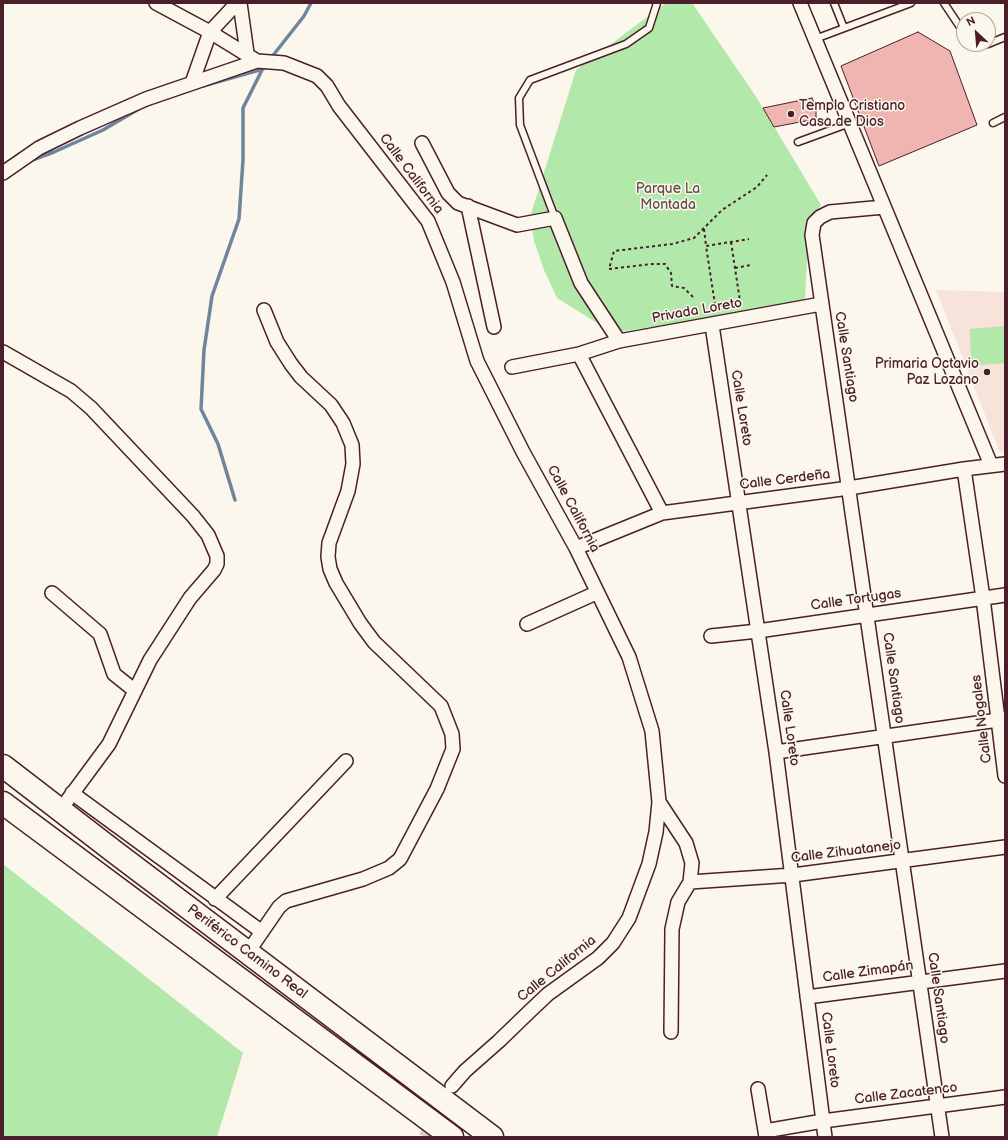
<!DOCTYPE html>
<html>
<head>
<meta charset="utf-8">
<style>
	body { margin:0 }
	#map { position:relative; width:1008px; height:1140px; overflow:hidden; background:#fbf7ec; font-family:"Balsamiq Sans",sans-serif }
	canvas { display:block }
	.frame { position:absolute; inset:0; border:4px solid #4a1f2b; pointer-events:none }
	.north { position:absolute; left:956px; top:12px; width:40px; height:40px; box-sizing:border-box; background:#fbf7ec; border:1px solid #b4a19f; border-radius:50%; rotate:334deg; font-size:11px; font-weight:700; line-height:16px; text-align:center; color:#4a1f2b }
	.north::after { content:''; display:block; margin:auto; width:14px; height:18px; background:#4a1f2b; clip-path:polygon(50% 0,100% 100%,50% 72%,0 100%) }
</style>
</head>
<body>
<div id="map">
<canvas width="1008" height="1140"></canvas>
<div class="frame"></div>
<div class="north">N</div>
</div>
<script>
const ctx = document.querySelector('canvas').getContext('2d');
ctx.lineJoin = 'round';
function paint(path, color) { ctx.fillStyle = color; ctx.fill(path, 'evenodd'); }
const toPath = rows => new Path2D(rows.map(r => 'M' + r).join(''));
function trace(path, color, width, dash) { ctx.strokeStyle = color; ctx.lineWidth = width; ctx.lineCap = dash ? 'butt' : 'round'; ctx.setLineDash(dash || []); ctx.stroke(path); }
function drawText(font, color, halo, rows, align = 'center') {
  ctx.font = font + ' "Balsamiq Sans",sans-serif'; ctx.lineWidth = 3; ctx.setLineDash([]); ctx.textBaseline = 'middle'; ctx.strokeStyle = halo; ctx.fillStyle = color; for (const [text, x, y, turn = 0] of rows) {
    ctx.save(); ctx.translate(x, y); ctx.rotate((+turn || 0) * Math.PI / 180); ctx.textAlign = isNaN(turn) ? turn : align; if (halo) ctx.strokeText(text, 0, 0); ctx.fillText(text, 0, 0); ctx.restore();
  }
}
paint(toPath([
	[936,290,1005,292,1005,452,1000,453]
]), '#f8e3da');
paint(toPath([
	[666,3,692,3,757,98,821,205,809,223,805,299,741,313,613,333,557,298,544,270,534,241,530,217,576,70],
	[1005,326,1005,363,971,366,970,329],
	[3,864,243,1053,217,1137,3,1137]
]), '#b2e9ab');
trace(toPath([
	[271,58,304,16,311,3],
	[203,86,263,69],
	[27,162,54,152,103,130,144,106],
	[235,500,218,444,201,409,204,350,212,296,239,219,243,160,243,108,262,70]
]), '#6e859c', 3.5);
const building = toPath([
	[918,32,950,51,977,125,879,166,841,66,918,32],
	[812,98,816,107,816,119,774,127,763,108,812,98]
]);
paint(building, '#f0b5b1');
trace(building, '#4a1f2b', 1);
trace(toPath([
	[425,1137,447,1096]
]), '#d8ccc5', 13, [13, 6]);
const lane = toPath([
	[834,3,844,28],
	[944,3,964,33],
	[815,39,911,3],
	[988,44,1005,37],
	[993,123,1005,117],
	[798,142,850,123],
	[555,218,520,125,519,98,530,80,626,44,649,28,657,3]
]);
const street = toPath([
	[156,3,210,32,257,61,284,63,317,76,327,86,339,106,428,221,453,282,477,361,523,452,576,548,629,657,652,731,659,802,656,832,649,864,629,918,613,943,598,958,548,994,530,1011,499,1041,465,1071,452,1086],
	[240,3,247,53],
	[800,3,991,465],
	[192,83,210,32,237,3],
	[422,143,448,193,458,203,517,225,555,218,581,283,619,341],
	[3,173,39,148,80,128,146,99,257,61],
	[468,206,494,327],
	[884,207,830,212,820,217,814,223,812,235,942,1137],
	[712,325,776,752,825,1137],
	[3,352,71,391,91,408,193,516,208,535,217,556,217,564,214,570,190,598,150,660,109,744,61,809],
	[579,354,662,513],
	[512,367,579,354,619,341,821,304],
	[964,469,983,598,1005,776],
	[576,548,662,513,849,488,964,469,1005,464],
	[52,593,100,634,114,674,134,690],
	[527,624,596,593],
	[711,636,758,631,1005,595],
	[776,752,1005,719],
	[72,793,262,932],
	[659,802,686,843,692,863,690,882,678,902,672,929,671,1032],
	[690,882,793,875,1005,847],
	[215,899,346,761],
	[248,952,279,907,286,901,363,879,389,868,400,859,437,789,453,749,452,734,441,706,374,642,360,623,336,583,330,569,328,557,329,543,348,491,353,464,352,445,343,423,331,405,301,377,291,364,277,342,264,310],
	[807,997,1005,971],
	[758,1089,766,1137],
	[765,1131,823,1121,1005,1097]
]);
const highway = toPath([
	[3,766,116,853,492,1137],
	[3,803,452,1137]
]);
trace(lane, '#4a1f2b', 9);
trace(street, '#4a1f2b', 16);
trace(highway, '#4a1f2b', 25);
trace(toPath([
	[704,229,706,246],
	[731,242,740,301],
	[735,268,751,265],
	[693,297,684,288,672,286,671,273,665,264,652,264,609,269,614,251,672,244,694,238,722,210,757,187,767,175],
	[716,311,706,246,749,239]
]), '#4a1f2b', 2, [3, 3]);
trace(lane, '#fbf7ec', 6);
trace(street, '#fbf7ec', 13);
trace(highway, '#fbf7ec', 22);
for (const [x, y, r, color] of [
	[791,114,4,"#4a1f2b"],
	[987,372,4,"#4a1f2b"]
]) { const dot = new Path2D(); dot.arc(x, y, r, 0, 2 * Math.PI); ctx.fillStyle = color; ctx.fill(dot); trace(dot, '#fbf7ec', 1.5); }
drawText('14px', '#4a1f2b', '#fbf7ec', [
	["Templo Cristiano",799,106],
	["Casa de Dios",799,122],
	["Primaria Octavio",979,364,"right"],
	["Paz Lozano",979,380,"right"]
], 'left');
drawText('14px', '#4a1f2b', '#fbf7ec', [
	["Calle California",411,174,53],
	["Privada Loreto",697,311,-10],
	["Calle Santiago",846,357,81],
	["Calle Loreto",741,408,81],
	["Calle Cerdeña",785,480,-7],
	["Calle California",573,509,62],
	["Calle Tortugas",856,600,-8],
	["Calle Santiago",893,678,82],
	["Calle Nogales",982,719,-97],
	["Calle Loreto",789,728,82],
	["Calle Zihuatanejo",846,852,-7],
	["Periférico Camino Real",247,952,37],
	["Calle California",557,969,-39],
	["Calle Zimapán",868,972,-8],
	["Calle Santiago",938,998,82],
	["Calle Loreto",830,1050,83],
	["Calle Zacatenco",906,1094,-7]
]);
drawText('14px', '#64524b', '#fbf7ec', [
	["Parque La",668,189],
	["Montada",668,205]
]);
</script>
</body>
</html>
